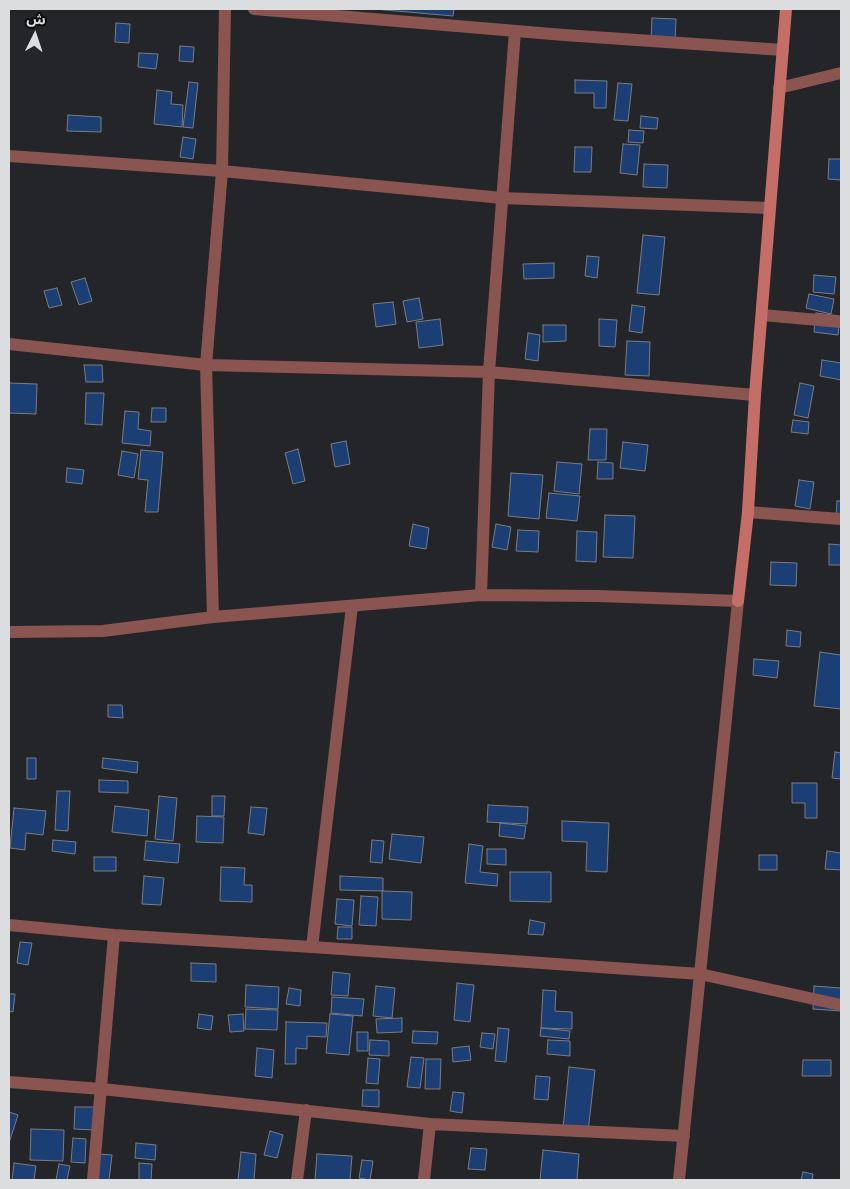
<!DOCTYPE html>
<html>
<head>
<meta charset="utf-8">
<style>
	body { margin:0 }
	#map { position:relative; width:850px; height:1189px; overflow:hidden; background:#232528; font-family:"Varela Round","Noto Sans Arabic",sans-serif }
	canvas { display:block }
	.frame { position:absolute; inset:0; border:10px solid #dbdddf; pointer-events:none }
	.north { position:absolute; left:10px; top:10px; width:50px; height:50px; -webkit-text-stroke:4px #0d0e0f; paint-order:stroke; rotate:4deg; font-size:14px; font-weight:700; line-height:20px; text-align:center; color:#dbdddf }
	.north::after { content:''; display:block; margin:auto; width:18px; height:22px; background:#dbdddf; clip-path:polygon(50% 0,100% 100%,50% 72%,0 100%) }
</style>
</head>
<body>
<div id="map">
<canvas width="850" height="1189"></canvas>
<div class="frame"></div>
<div class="north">ش</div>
</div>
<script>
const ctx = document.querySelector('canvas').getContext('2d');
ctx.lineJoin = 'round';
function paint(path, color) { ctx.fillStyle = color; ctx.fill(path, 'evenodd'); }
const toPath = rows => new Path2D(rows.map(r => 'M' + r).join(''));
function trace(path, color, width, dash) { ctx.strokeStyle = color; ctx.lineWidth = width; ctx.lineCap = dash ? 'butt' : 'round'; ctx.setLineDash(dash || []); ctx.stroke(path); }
const building = toPath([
	[374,9,454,9,453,16,374,9],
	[652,18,676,19,675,41,651,40,652,18],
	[116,23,130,24,129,43,115,42,116,23],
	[180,46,194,47,193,62,179,61,180,46],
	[139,53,158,54,156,69,138,67,139,53],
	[575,80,607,81,606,108,594,108,594,93,575,93,575,80],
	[189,82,198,83,193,128,183,127,189,82],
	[618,83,632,84,628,121,614,120,618,83],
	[157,90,172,92,171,104,183,105,182,127,154,124,157,90],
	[68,115,101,117,101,132,67,131,68,115],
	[641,116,658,118,657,129,640,128,641,116],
	[629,130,644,131,643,143,628,142,629,130],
	[183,137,196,139,193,159,180,157,183,137],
	[623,144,640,145,637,175,620,173,623,144],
	[575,147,592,147,591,172,574,172,575,147],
	[829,159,841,159,841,180,828,179,829,159],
	[644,164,668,165,667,188,643,187,644,164],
	[643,235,665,237,659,295,637,293,643,235],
	[587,256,599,257,597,278,585,276,587,256],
	[554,263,554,278,524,279,523,264,554,263],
	[814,275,836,277,834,294,813,292,814,275],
	[85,278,92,301,79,305,71,282,85,278],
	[57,288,62,305,49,308,44,291,57,288],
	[809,294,834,299,831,314,806,308,809,294],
	[419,298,423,319,407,322,403,301,419,298],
	[393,302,396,324,376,327,373,304,393,302],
	[632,305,645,307,642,333,629,331,632,305],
	[816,313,840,316,838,335,814,332,816,313],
	[440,319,443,345,419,348,416,322,440,319],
	[599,319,617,320,615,347,599,346,599,319],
	[543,325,566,325,566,341,543,342,543,325],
	[528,333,540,335,538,361,525,359,528,333],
	[627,341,650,342,649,376,625,375,627,341],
	[822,360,841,363,841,380,820,376,822,360],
	[84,365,102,365,103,382,86,382,84,365],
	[9,383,37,384,36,414,9,413,9,383],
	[800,383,814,386,808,418,794,415,800,383],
	[86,393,104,393,102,425,85,424,86,393],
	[152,408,166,408,166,422,151,422,152,408],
	[125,411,139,412,138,429,151,431,150,446,122,443,125,411],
	[793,420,809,422,808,434,791,432,793,420],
	[590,429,607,429,606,460,588,460,590,429],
	[346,441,350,464,335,467,331,444,346,441],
	[623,442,648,445,645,471,620,468,623,442],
	[298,449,305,481,293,484,285,453,298,449],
	[141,450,163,452,158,512,145,512,148,480,138,479,141,450],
	[122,451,138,454,134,478,118,475,122,451],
	[557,462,582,464,579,494,554,491,557,462],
	[598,462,613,463,613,479,597,479,598,462],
	[67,468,84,470,82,484,66,482,67,468],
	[511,473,543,475,539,519,508,516,511,473],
	[799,480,814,482,810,509,795,506,799,480],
	[549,493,580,496,577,521,546,518,549,493],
	[837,501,841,501,841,516,836,515,837,501],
	[605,515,635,516,633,558,603,557,605,515],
	[413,524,429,528,426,549,409,546,413,524],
	[496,524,511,527,507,550,492,547,496,524],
	[518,530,539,531,538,552,516,551,518,530],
	[577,531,597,532,596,562,576,561,577,531],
	[829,544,841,545,841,565,829,565,829,544],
	[771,562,797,563,796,586,770,585,771,562],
	[787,630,801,632,800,647,786,646,787,630],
	[820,652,841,655,841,709,814,706,820,652],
	[754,659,779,661,777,678,753,675,754,659],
	[108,705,122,705,123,718,108,717,108,705],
	[835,752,841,753,841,779,832,778,835,752],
	[27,758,36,758,36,779,27,779,27,758],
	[103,758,138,762,137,773,102,768,103,758],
	[99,780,128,781,128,793,99,792,99,780],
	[792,783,817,783,817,818,805,818,805,803,792,803,792,783],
	[57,791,70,791,68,831,55,830,57,791],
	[159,796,177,798,173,841,155,839,159,796],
	[212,796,225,796,224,816,212,816,212,796],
	[488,805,528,807,527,824,487,822,488,805],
	[115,806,149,810,147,836,112,832,115,806],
	[251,807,267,808,264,835,248,833,251,807],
	[14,808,46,811,43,835,26,833,25,850,10,848,14,808],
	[197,816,224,817,223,843,196,842,197,816],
	[562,821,609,823,607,872,586,871,587,842,562,841,562,821],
	[500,823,526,826,524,839,499,836,500,823],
	[392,834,424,837,421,863,389,859,392,834],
	[53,840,76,842,75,854,52,851,53,840],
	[372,840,384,841,382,863,370,862,372,840],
	[146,841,180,844,178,863,144,860,146,841],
	[469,844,483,846,480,872,498,874,497,886,465,883,469,844],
	[487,849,506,849,506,865,487,864,487,849],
	[827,851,841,853,841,870,825,869,827,851],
	[759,855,777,855,777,870,759,870,759,855],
	[94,857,116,857,116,871,94,871,94,857],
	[221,867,245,868,244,885,252,885,252,902,220,901,221,867],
	[510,872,551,872,551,902,510,901,510,872],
	[144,876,164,878,161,905,142,904,144,876],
	[340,876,383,878,383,891,340,890,340,876],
	[382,891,412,892,411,920,382,919,382,891],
	[361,896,378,897,376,926,359,925,361,896],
	[337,899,354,900,352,926,335,924,337,899],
	[530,920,545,923,543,935,528,934,530,920],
	[338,927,352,927,352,939,337,939,338,927],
	[20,942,32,943,28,965,17,963,20,942],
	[191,963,216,964,216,982,191,981,191,963],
	[333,972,350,974,348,996,331,995,333,972],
	[457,983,474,985,470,1022,454,1020,457,983],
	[246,985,279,987,278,1009,245,1007,246,985],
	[376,986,395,988,392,1018,373,1016,376,986],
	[814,986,841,988,841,1011,813,1009,814,986],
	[289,988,301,990,300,1006,286,1004,289,988],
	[543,990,556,991,555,1011,572,1012,572,1029,541,1028,543,990],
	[9,994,15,994,13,1012,9,1011,9,994],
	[332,997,364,999,362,1016,331,1013,332,997],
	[246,1009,278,1010,277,1030,245,1029,246,1009],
	[199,1014,213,1016,211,1030,197,1028,199,1014],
	[243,1014,244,1031,230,1032,228,1015,243,1014],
	[330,1014,353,1016,349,1055,326,1053,330,1014],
	[402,1018,402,1032,377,1033,376,1019,402,1018],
	[286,1022,327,1023,326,1037,307,1036,307,1049,296,1048,296,1064,285,1064,286,1022],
	[498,1028,509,1029,506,1062,495,1061,498,1028],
	[541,1028,570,1031,569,1039,540,1036,541,1028],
	[413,1031,438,1032,437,1044,412,1043,413,1031],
	[357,1032,368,1032,368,1051,357,1051,357,1032],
	[482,1033,495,1034,493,1049,480,1047,482,1033],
	[370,1040,389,1041,389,1056,369,1055,370,1040],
	[548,1040,570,1041,570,1056,547,1054,548,1040],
	[469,1046,471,1060,453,1062,452,1048,469,1046],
	[257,1048,274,1050,272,1078,255,1076,257,1048],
	[411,1057,424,1058,420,1088,407,1087,411,1057],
	[368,1058,380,1059,378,1084,366,1083,368,1058],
	[426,1059,441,1059,440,1089,425,1089,426,1059],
	[803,1060,831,1060,831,1076,802,1076,803,1060],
	[569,1067,595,1070,588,1132,563,1129,569,1067],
	[536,1076,550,1077,548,1100,534,1099,536,1076],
	[363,1090,379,1090,379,1107,362,1106,363,1090],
	[453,1092,464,1093,462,1113,450,1111,453,1092],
	[75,1107,95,1107,94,1130,74,1129,75,1107],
	[9,1112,18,1115,9,1143,9,1112],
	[31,1129,64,1130,63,1161,30,1160,31,1129],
	[270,1131,283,1135,277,1158,264,1155,270,1131],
	[73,1138,86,1139,85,1163,71,1162,73,1138],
	[136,1143,156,1145,155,1160,135,1158,136,1143],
	[471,1148,487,1149,485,1170,468,1169,471,1148],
	[543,1150,579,1154,577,1180,540,1180,543,1150],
	[241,1152,256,1154,254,1180,238,1180,241,1152],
	[99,1154,112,1155,109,1180,97,1180,99,1154],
	[317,1154,352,1156,350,1180,315,1180,317,1154],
	[362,1160,373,1161,370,1180,359,1178,362,1160],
	[14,1163,36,1166,34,1180,12,1180,14,1163],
	[139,1163,152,1164,151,1180,139,1180,139,1163],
	[59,1164,70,1166,67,1180,56,1180,59,1164],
	[803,1172,813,1174,812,1180,801,1180,803,1172]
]);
paint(building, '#1b3e74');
trace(building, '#7a7c80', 1);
trace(toPath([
	[225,9,222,171,502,198,770,208],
	[254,9,564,35,783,50],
	[779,88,841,73],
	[9,156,222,171,206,365,213,617],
	[762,315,841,322],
	[9,344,206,365,489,372,755,395],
	[748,512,841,519],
	[481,595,489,372,515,31],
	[9,632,103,631,213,617,481,595,598,596,738,601,679,1180],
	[9,925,114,935,312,947,700,974,841,1005],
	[312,947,352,606],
	[9,1082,102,1089,430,1124,684,1136],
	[93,1180,114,935],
	[297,1180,306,1110],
	[424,1180,430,1124]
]), '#8a5550', 12);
trace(toPath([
	[738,601,748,512,755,395,786,9]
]), '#c46e67', 12);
</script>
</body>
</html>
